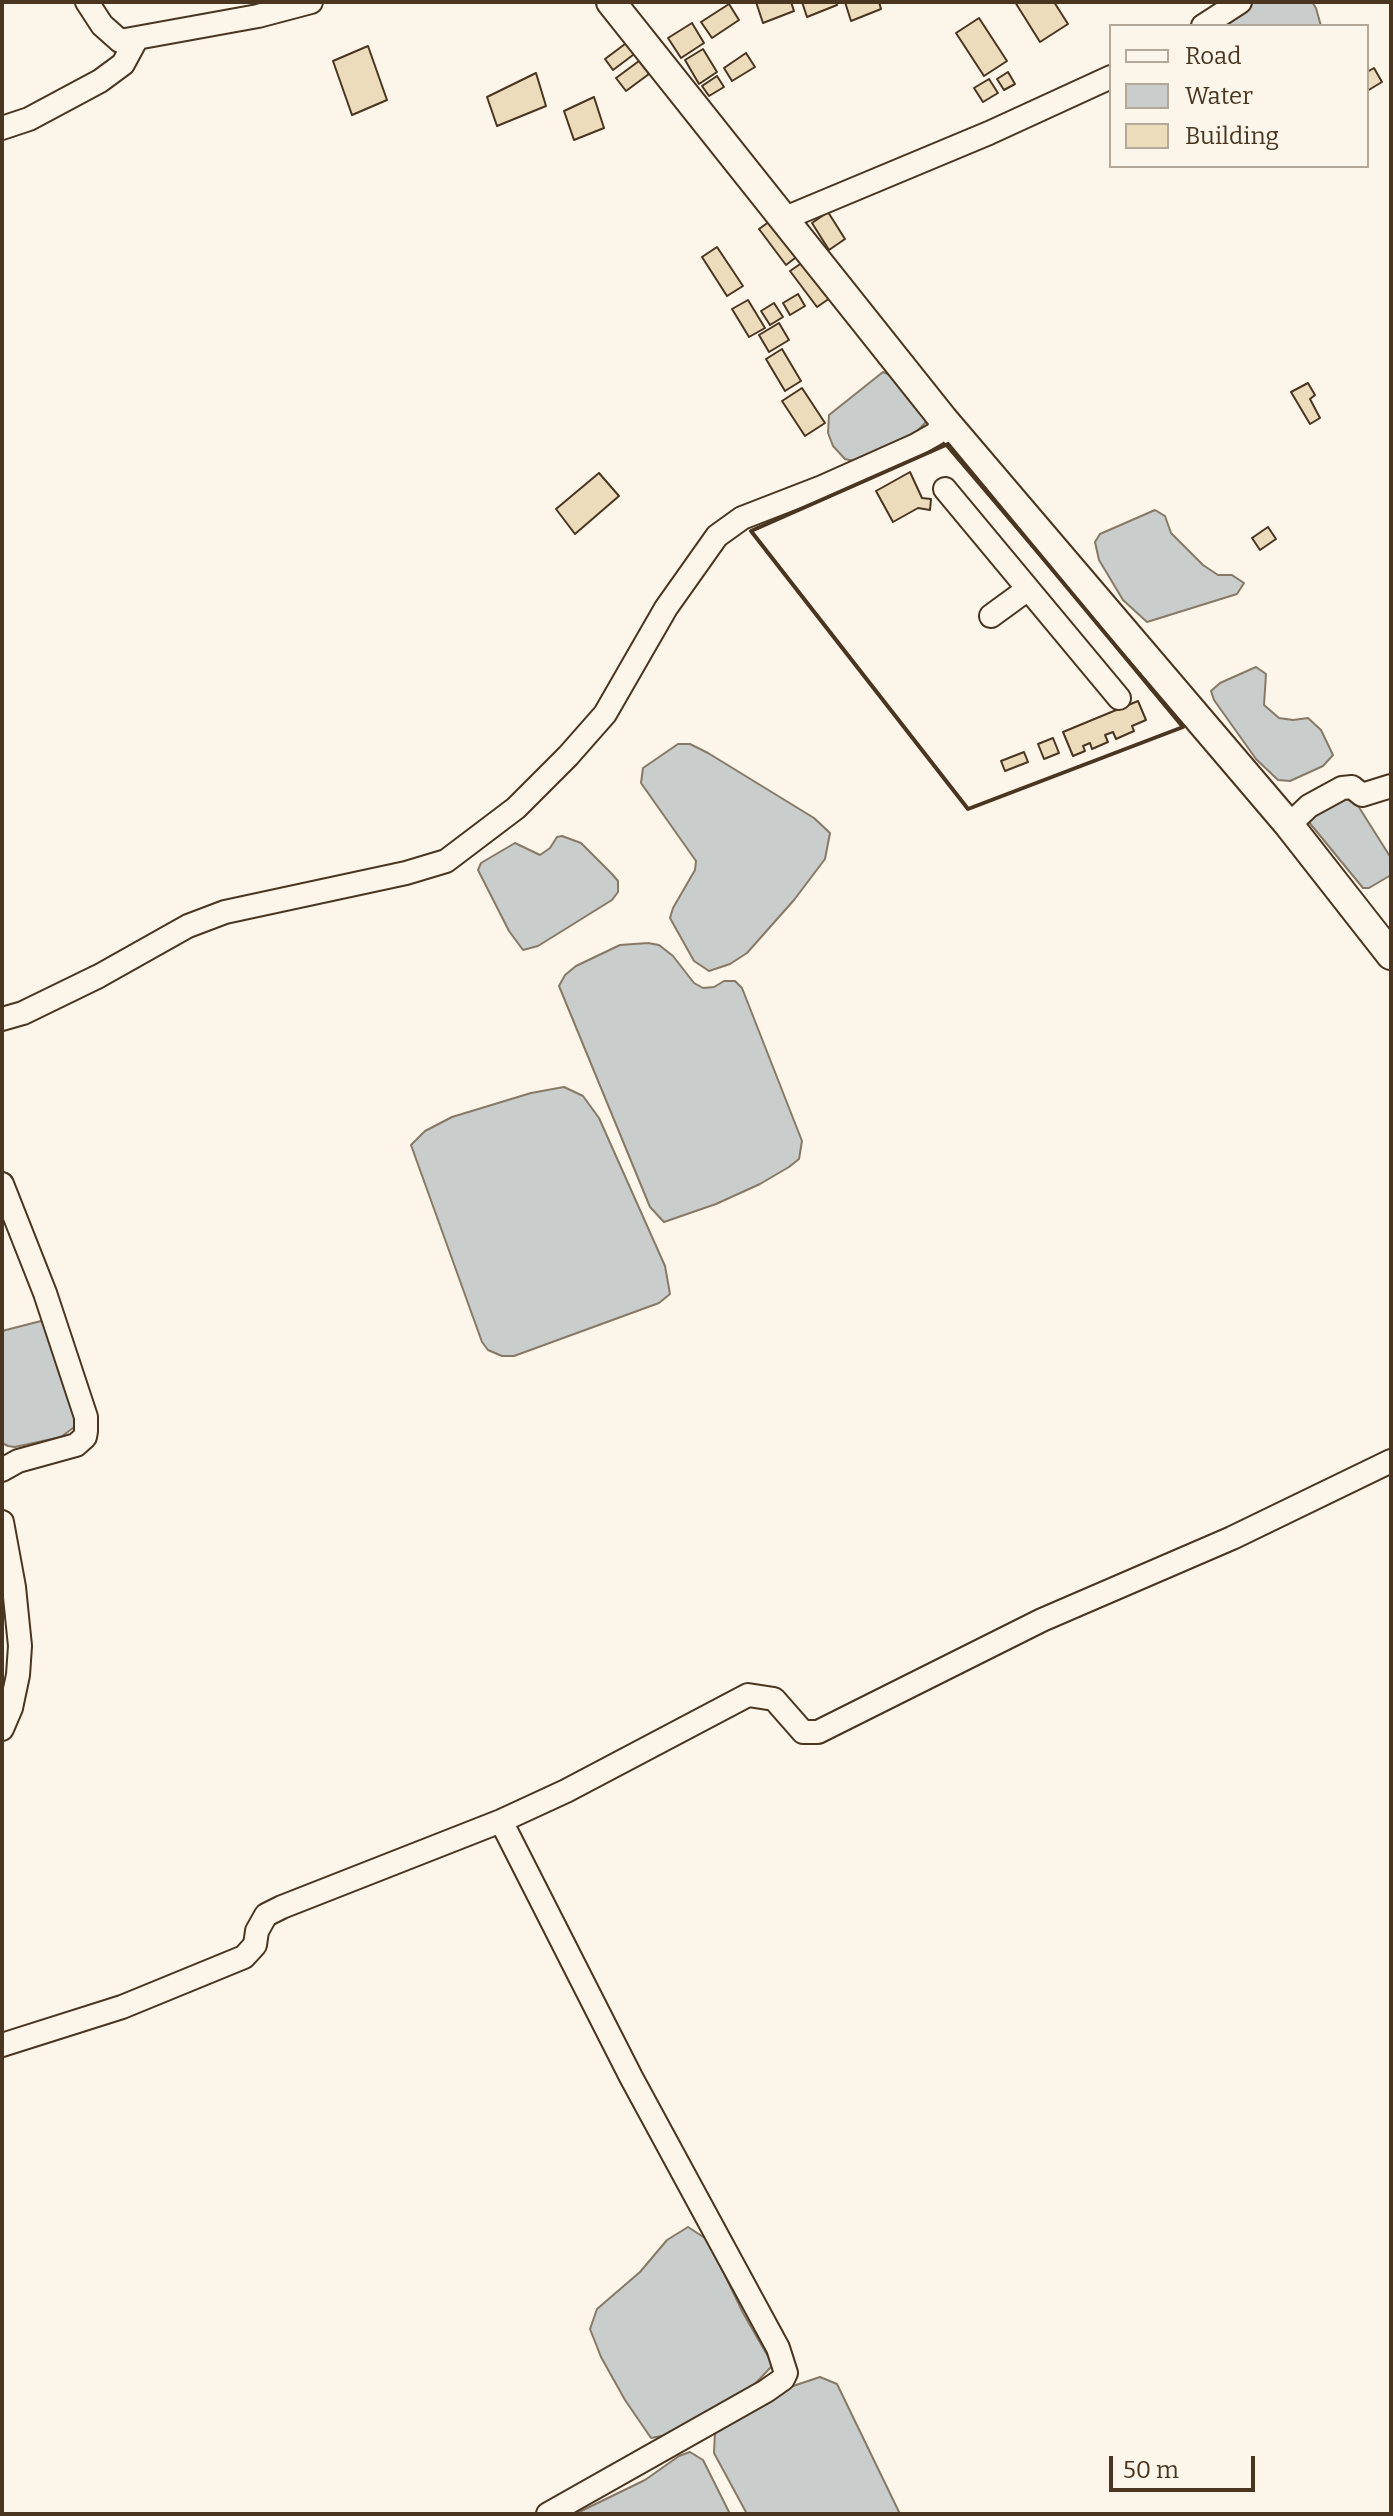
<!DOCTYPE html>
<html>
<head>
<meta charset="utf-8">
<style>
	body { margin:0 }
	#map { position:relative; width:1393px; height:2516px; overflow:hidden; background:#fbf6e9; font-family:Bitter,serif }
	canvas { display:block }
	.frame { position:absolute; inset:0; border:4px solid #4a3520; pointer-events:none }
	.legend { position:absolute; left:1109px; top:24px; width:260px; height:144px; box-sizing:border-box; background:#fbf6e9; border:2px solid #b4a999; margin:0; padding:10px 14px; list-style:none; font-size:24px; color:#4a3520 }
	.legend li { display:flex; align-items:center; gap:16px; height:40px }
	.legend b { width:40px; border:2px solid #b4a999 }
	.scale { position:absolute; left:1109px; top:2456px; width:146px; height:36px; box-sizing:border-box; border:4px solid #4a3520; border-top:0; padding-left:10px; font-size:24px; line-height:28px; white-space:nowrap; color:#4a3520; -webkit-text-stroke:6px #fbf6e9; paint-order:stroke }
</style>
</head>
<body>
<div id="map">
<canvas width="1393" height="2516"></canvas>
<div class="frame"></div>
<ul class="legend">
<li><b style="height:10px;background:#fbf6e9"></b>Road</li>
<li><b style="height:22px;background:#c9cecd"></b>Water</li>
<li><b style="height:22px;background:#ecdcbc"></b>Building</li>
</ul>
<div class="scale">50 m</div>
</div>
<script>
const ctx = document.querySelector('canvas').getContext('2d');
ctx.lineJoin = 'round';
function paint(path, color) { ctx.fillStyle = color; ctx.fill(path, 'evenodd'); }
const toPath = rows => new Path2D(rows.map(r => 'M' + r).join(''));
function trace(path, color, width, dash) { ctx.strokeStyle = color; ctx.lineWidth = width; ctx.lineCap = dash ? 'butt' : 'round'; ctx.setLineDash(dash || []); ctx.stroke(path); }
const water = toPath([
	[1253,2,1312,2,1316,8,1321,26,1225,26,1227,22,1253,2],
	[883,372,897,378,913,394,926,422,906,443,859,462,845,459,833,446,828,433,829,415,883,372],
	[1155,510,1165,516,1171,533,1203,565,1218,575,1232,575,1244,583,1237,594,1147,622,1123,600,1099,560,1095,542,1100,534,1155,510],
	[1256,667,1266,674,1264,705,1279,718,1293,720,1308,718,1321,730,1333,755,1323,766,1290,781,1278,780,1256,759,1214,700,1211,691,1220,683,1256,667],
	[678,744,690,744,708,753,814,818,830,833,825,859,794,900,747,953,730,964,709,971,694,961,670,918,673,908,695,870,696,861,641,783,643,768,678,744],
	[1350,793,1391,858,1391,875,1369,888,1363,888,1308,821,1308,813,1350,793],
	[562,836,581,843,612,874,618,881,618,892,612,900,538,946,523,950,509,931,478,870,481,863,515,843,540,855,550,848,557,837,562,836],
	[648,943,659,945,673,956,694,983,703,988,714,987,724,981,735,981,742,988,802,1141,799,1159,789,1167,760,1184,716,1204,664,1222,650,1207,559,986,565,975,576,966,620,945,648,943],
	[564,1087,583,1096,599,1118,665,1266,670,1294,659,1303,514,1356,502,1356,488,1350,482,1342,411,1145,425,1131,452,1117,531,1093,564,1087],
	[41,1321,46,1323,77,1425,61,1437,15,1447,8,1446,2,1443,2,1331,41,1321],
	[688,2227,708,2240,743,2313,773,2365,752,2387,667,2435,651,2438,625,2400,601,2357,590,2329,597,2309,640,2272,667,2240,688,2227],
	[820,2377,837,2384,900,2514,747,2514,714,2453,715,2432,781,2390,820,2377],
	[690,2452,703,2460,730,2514,575,2514,645,2480,679,2456,690,2452]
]);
paint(water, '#c9cecd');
trace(water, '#887966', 2);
const building = toPath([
	[756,2,791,2,794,11,763,23,756,2],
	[802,2,836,2,837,5,807,17,802,2],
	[845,2,879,2,881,9,851,21,845,2],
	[1015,2,1054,2,1068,24,1040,42,1015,2],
	[729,4,739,20,712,38,701,22,729,4],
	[979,18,1007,61,984,76,956,33,979,18],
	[692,23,704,43,681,58,668,38,692,23],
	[629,41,637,52,613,70,605,59,629,41],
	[368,46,387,100,352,115,333,61,368,46],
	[703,49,717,72,699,84,685,60,703,49],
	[746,53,755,67,732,81,724,68,746,53],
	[639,61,649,74,626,91,616,78,639,61],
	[1374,68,1382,82,1367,91,1367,72,1374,68],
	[1008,72,1015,84,1004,90,997,79,1008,72],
	[536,73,546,106,497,126,487,97,536,73],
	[717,76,724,87,709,96,702,86,717,76],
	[989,79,998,93,983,102,974,88,989,79],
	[594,97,604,128,574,140,564,111,594,97],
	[828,212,845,239,829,250,812,223,828,212],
	[773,219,799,255,786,265,759,229,773,219],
	[717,247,743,286,727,296,702,257,717,247],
	[806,260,833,296,817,307,790,271,806,260],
	[798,294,805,306,790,315,783,303,798,294],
	[748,300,765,328,749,337,732,309,748,300],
	[774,303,783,317,770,325,761,311,774,303],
	[779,323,789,340,769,352,759,335,779,323],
	[782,349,801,381,785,391,766,359,782,349],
	[1308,383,1315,395,1310,399,1320,418,1310,424,1291,392,1308,383],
	[802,388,825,423,805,436,782,401,802,388],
	[910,472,922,498,931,499,930,510,918,508,893,522,876,491,910,472],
	[599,473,619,496,575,534,556,509,599,473],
	[1268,527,1276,539,1260,550,1252,538,1268,527],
	[1138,701,1146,720,1132,726,1134,731,1116,739,1113,732,1105,735,1108,742,1092,749,1090,743,1083,746,1085,751,1073,756,1063,732,1138,701],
	[1053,738,1059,753,1044,759,1038,744,1053,738],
	[1024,752,1028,762,1005,771,1001,761,1024,752]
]);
paint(building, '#ecdcbc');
trace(building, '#4a3520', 2);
const minor = toPath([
	[87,2,102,25,120,41,258,16,311,2],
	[1203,26,1240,2],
	[2,128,29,119,100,81,123,64,136,40],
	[783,219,989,133,1111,77],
	[945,489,1119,698],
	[991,616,1028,589],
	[1289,825,1309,806,1342,788,1352,787,1362,795,1391,786],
	[2,1019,23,1013,99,976,188,926,225,912,406,873,446,861,516,808,568,756,605,714,666,608,717,536,742,518,822,487,916,445,937,433,943,419],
	[2,1184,45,1293,86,1417,86,1431,85,1437,76,1445,18,1461,2,1470],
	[2,1522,14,1587,20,1646,18,1675,11,1708,2,1729],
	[501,1821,631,2077,778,2348,786,2373,783,2379,766,2391,548,2514],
	[2,2045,122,2007,244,1957,255,1945,257,1931,266,1915,282,1907,501,1821,566,1791,748,1695,774,1699,803,1732,818,1732,1042,1620,1232,1538,1391,1461]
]);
const major = toPath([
	[611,2,943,419,1289,825,1391,955]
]);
trace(minor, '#4a3520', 26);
trace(major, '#4a3520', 32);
trace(minor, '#fbf6e9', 22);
trace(major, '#fbf6e9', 28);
trace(toPath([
	[948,444,1051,568,1183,727,968,809,751,531,948,444]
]), '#4a3520', 4);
</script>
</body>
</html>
